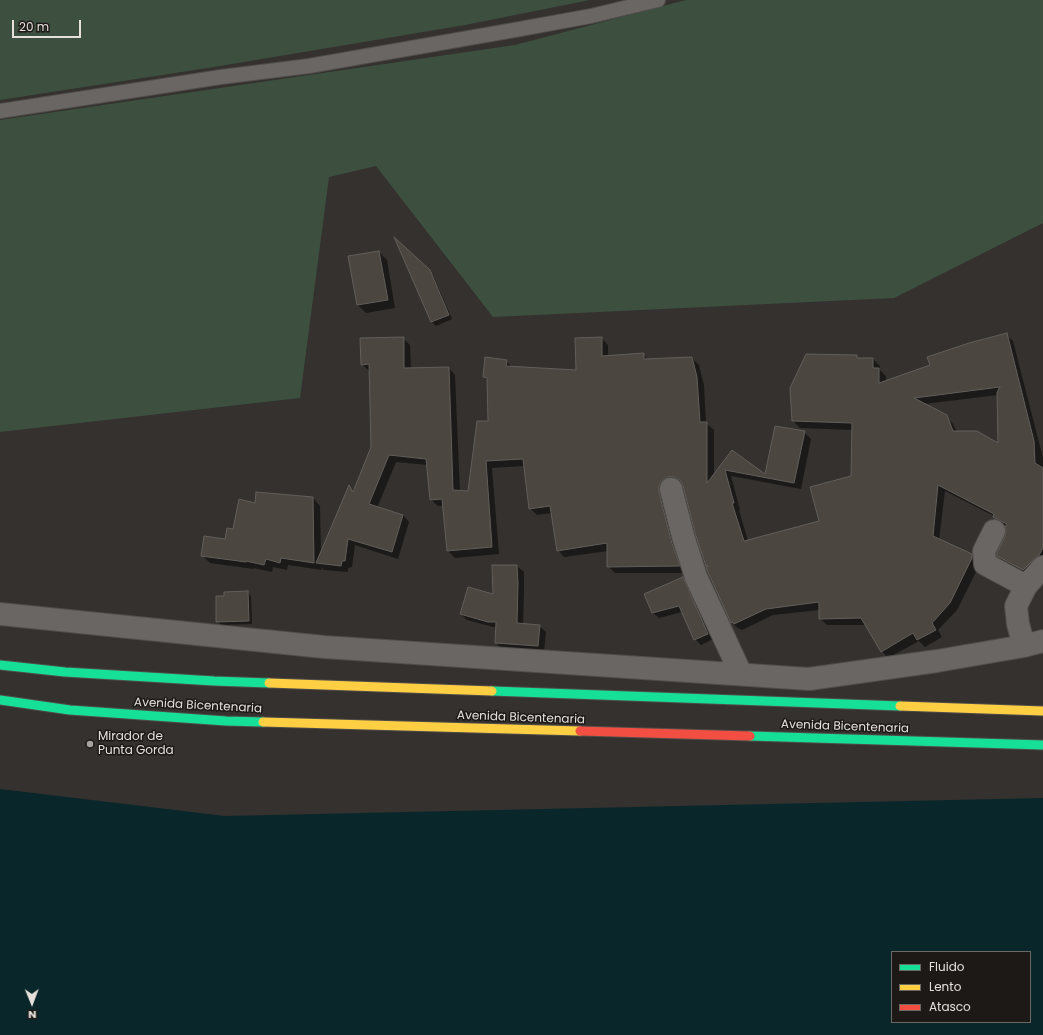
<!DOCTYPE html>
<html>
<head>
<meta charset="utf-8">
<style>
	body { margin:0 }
	#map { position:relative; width:1043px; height:1035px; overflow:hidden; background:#34312e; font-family:Poppins,sans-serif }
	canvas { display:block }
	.legend { position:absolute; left:891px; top:951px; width:140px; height:72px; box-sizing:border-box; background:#1c1916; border:1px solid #6c6965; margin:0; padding:5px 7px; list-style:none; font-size:12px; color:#e5e0dc }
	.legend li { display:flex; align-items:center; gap:8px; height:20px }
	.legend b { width:20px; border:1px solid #6c6965 }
	.north { position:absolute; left:12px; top:983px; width:40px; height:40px; -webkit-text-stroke:3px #1c1916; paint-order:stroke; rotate:179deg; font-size:11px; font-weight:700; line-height:16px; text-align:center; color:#e5e0dc }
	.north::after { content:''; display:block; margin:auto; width:14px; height:18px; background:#e5e0dc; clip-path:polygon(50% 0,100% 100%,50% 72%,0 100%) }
	.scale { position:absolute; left:12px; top:20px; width:69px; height:18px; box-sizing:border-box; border:2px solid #e5e0dc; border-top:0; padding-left:5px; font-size:12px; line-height:14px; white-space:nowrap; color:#e5e0dc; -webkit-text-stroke:3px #1c1916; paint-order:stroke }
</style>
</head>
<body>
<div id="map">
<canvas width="1043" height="1035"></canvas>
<ul class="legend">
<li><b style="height:5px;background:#16e098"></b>Fluido</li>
<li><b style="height:5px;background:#ffcf43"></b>Lento</li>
<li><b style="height:5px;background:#f24e42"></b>Atasco</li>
</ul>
<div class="north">N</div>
<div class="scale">20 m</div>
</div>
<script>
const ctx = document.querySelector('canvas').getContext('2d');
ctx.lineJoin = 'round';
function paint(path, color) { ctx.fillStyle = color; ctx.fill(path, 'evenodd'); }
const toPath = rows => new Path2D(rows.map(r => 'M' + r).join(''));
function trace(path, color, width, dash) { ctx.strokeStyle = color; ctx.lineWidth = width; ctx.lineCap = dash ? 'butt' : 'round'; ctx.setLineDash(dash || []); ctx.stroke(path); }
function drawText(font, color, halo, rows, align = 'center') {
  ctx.font = font + ' Poppins,sans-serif'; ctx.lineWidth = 3; ctx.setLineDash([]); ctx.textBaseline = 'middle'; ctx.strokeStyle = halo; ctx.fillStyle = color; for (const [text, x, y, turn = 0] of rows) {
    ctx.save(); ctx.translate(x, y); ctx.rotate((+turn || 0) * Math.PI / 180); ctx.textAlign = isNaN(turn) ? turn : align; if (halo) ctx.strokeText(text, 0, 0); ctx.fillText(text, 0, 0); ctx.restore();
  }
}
paint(toPath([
	[0,0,590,0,465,25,214,67,0,100],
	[686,0,1043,0,1043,223,894,298,493,317,376,166,329,177,300,398,0,432,0,120,515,45]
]), '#3d5040');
paint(toPath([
	[0,789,225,816,1043,798,1043,1035,0,1035],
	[892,952,1030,952,1030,1022,892,1022]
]), '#09272b');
paint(toPath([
	[398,242,433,275,452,319,436,326,432,322],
	[379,252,387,260,395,308,366,313,358,305],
	[1006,335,1013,341,1043,458,1043,564,1031,577,1005,563,998,556,1006,537,1006,526,1001,523,994,516,945,491,939,540,971,555,978,562,979,566,957,610,938,630,942,637,925,647,919,641,888,658,882,651,866,625,827,625,820,618,820,610,773,615,742,630,740,629,739,629,732,623,709,572,708,567,707,566,683,484,676,483,686,573,615,573,608,566,608,551,564,557,558,550,552,513,537,515,530,508,525,466,492,468,499,554,455,558,448,551,444,506,438,506,431,500,428,465,396,462,377,508,403,515,409,522,398,559,355,545,352,567,348,568,348,572,324,570,321,567,322,570,288,565,287,570,273,567,272,572,254,568,254,569,210,563,202,555,226,540,256,504,313,498,320,506,321,554,349,487,354,491,372,447,370,371,369,371,362,364,403,338,410,345,411,369,449,368,455,375,460,492,469,492,489,422,488,381,484,377,506,361,512,367,577,371,601,338,608,345,608,357,643,354,649,360,692,358,699,365,704,385,706,423,714,430,714,476,733,451,766,476,804,432,811,439,801,489,731,476,740,510,739,510,748,541,820,521,852,477,852,430,800,428,793,421,856,356,859,359,873,359,880,366,879,369,886,376,886,382,931,366],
	[998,395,999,445,957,432,953,424,946,416,924,404],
	[494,566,517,566,524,572,524,590,523,625,539,626,546,632,544,652,502,649,496,643,497,628,467,620,461,614,494,595],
	[683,578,688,584,713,639,701,645,695,639,682,612,659,618,653,613,646,594],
	[247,592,251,596,252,624,221,625,217,621]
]), '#0007');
const building = toPath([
	[394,237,430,270,449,315,431,322,394,237],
	[379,251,388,300,357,305,348,256,379,251],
	[1007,333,1034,441,1035,463,1043,468,1043,548,1039,555,1034,559,1023,570,997,556,997,553,1005,536,1006,531,1005,527,1007,524,993,517,994,514,938,485,933,536,972,554,972,558,950,603,932,623,936,630,917,640,913,633,881,652,861,618,819,619,819,602,766,609,734,624,733,622,731,623,708,572,706,567,708,566,706,566,695,533,683,486,680,480,674,477,668,477,663,480,659,485,659,492,671,540,680,566,607,567,607,543,557,551,550,506,529,509,523,459,486,461,492,547,447,551,442,499,430,500,426,459,389,455,369,504,403,515,392,552,348,539,345,561,342,561,341,566,316,563,349,485,353,492,371,447,369,364,361,365,360,338,404,337,404,368,449,367,453,490,468,491,477,421,488,421,487,378,483,377,485,357,507,360,506,366,576,370,575,338,602,337,602,356,644,353,644,359,692,357,697,377,700,422,707,422,707,483,732,450,765,474,775,426,805,431,794,483,725,470,734,503,732,503,744,541,819,521,810,487,851,476,852,423,792,421,790,388,806,354,857,355,857,358,873,358,873,368,879,368,879,383,930,365,927,357,969,343,1007,333],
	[1000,387,997,392,998,443,977,431,953,431,947,415,914,398,1000,387],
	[256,492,313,497,314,563,281,558,280,563,266,559,264,565,246,561,246,562,201,556,204,536,225,539,227,528,233,529,239,499,255,503,256,492],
	[492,565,517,565,518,583,517,623,540,625,538,646,495,643,496,622,488,622,460,614,468,587,493,594,492,565],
	[683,577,708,634,694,640,679,606,652,613,644,594,683,577],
	[248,591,249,621,216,622,216,596,224,596,224,592,248,591]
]);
paint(building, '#4c4640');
trace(building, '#615e5b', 1);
const lane = toPath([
	[0,111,221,77,309,66,520,29,591,16,658,0]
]);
const street = toPath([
	[671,489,683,536,696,577,741,674],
	[994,531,984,551,985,564,1026,586],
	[0,614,324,647,809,679,937,661,1024,646,1043,641],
	[1024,646,1018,624,1016,606,1026,586,1043,567]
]);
const fast = toPath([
	[0,665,65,672,214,681,269,683],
	[492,691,900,706],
	[0,700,70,710,226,721,263,722],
	[750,736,1043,745]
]);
const slow = toPath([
	[269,683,492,691],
	[900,706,1043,711],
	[263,722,580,731]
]);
const jam = toPath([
	[580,731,750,736]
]);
trace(lane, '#504d4a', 16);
trace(street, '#504d4a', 24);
trace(fast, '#504d4a', 11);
trace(slow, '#504d4a', 11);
trace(jam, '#504d4a', 11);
trace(lane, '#696664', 14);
trace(street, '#696664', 22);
trace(fast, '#16e098', 9);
trace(slow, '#ffcf43', 9);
trace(jam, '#f24e42', 9);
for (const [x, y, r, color] of [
	[90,744,4,"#a7a39f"]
]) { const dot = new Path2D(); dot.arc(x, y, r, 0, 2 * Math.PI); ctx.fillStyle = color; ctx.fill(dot); trace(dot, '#1c1916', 1.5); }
drawText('12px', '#e5e0dc', '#1c1916', [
	["Avenida Bicentenaria",198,706,3],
	["Avenida Bicentenaria",521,718,2],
	["Avenida Bicentenaria",845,727,2]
]);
drawText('12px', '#e5e0dc', '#1c1916', [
	["Mirador de",98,737],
	["Punta Gorda",98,751]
], 'left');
</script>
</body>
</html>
